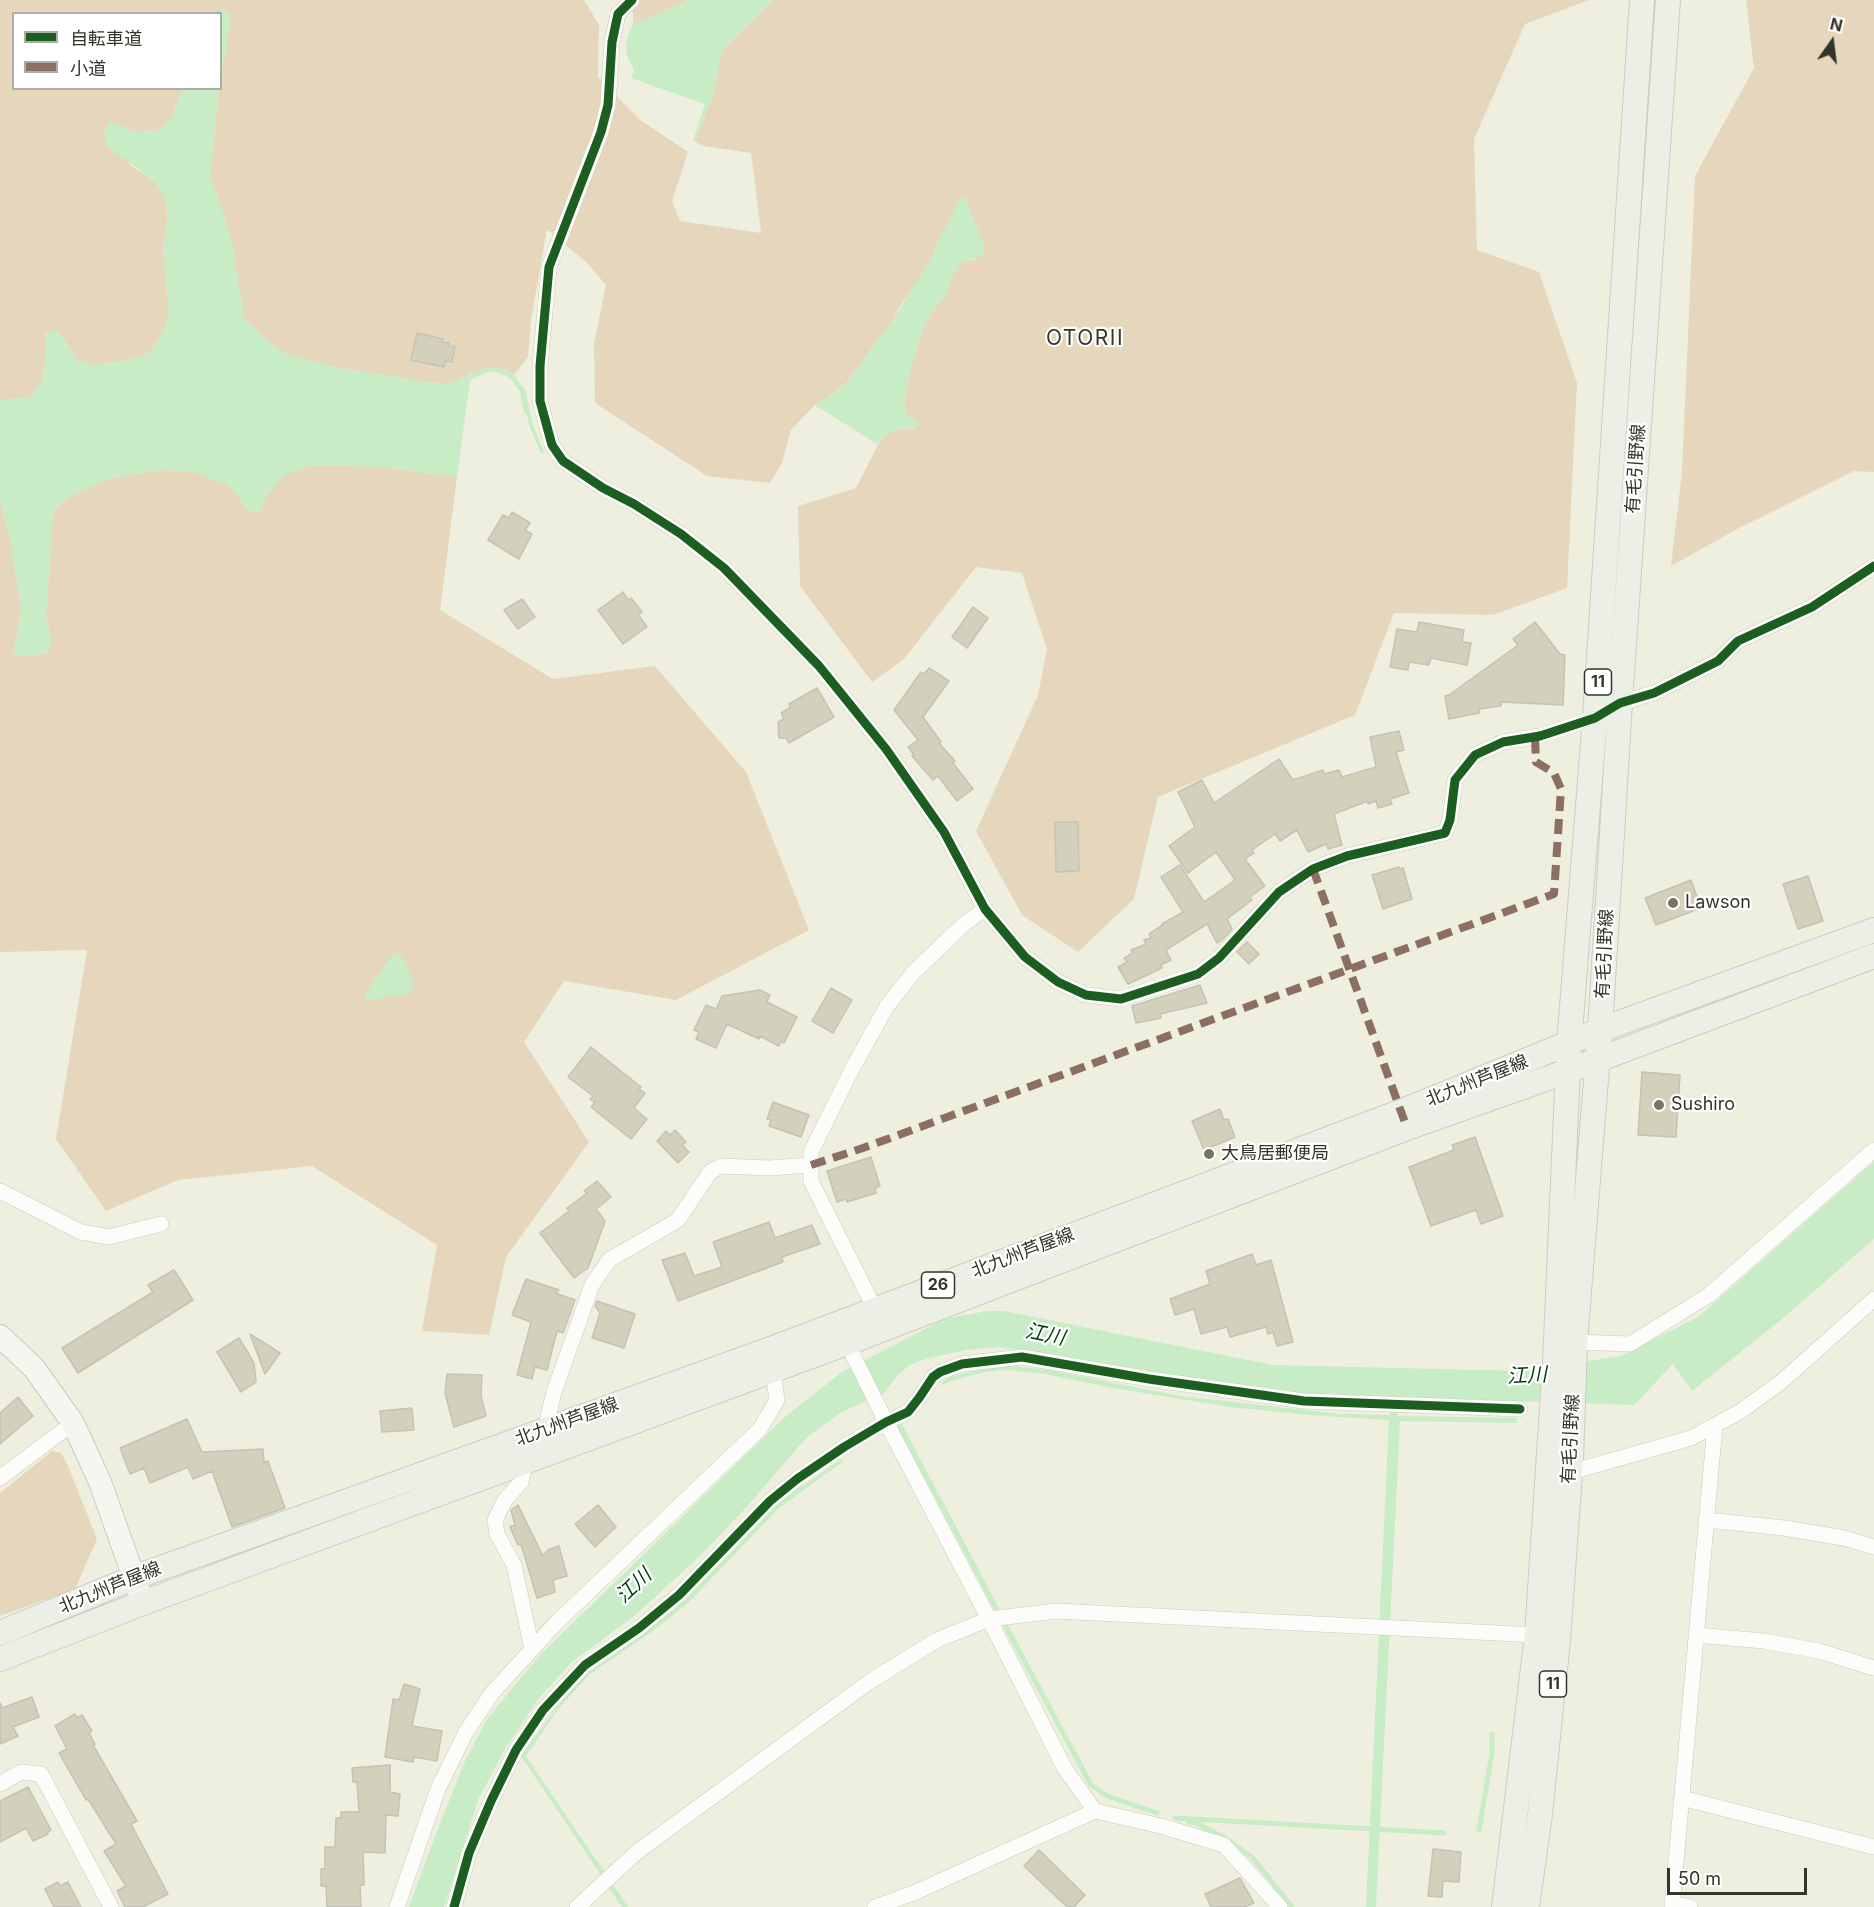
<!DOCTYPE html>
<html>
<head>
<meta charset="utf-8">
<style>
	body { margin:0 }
	#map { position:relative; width:1874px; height:1907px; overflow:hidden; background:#eeefde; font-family:Inter,"Noto Sans JP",sans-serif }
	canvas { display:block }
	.legend { position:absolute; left:12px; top:12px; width:210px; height:78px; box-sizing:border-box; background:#fff; border:2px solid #aeaea9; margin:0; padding:8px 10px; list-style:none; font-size:18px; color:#343529 }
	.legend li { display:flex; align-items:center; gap:12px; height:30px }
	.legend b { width:30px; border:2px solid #aeaea9 }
	.north { position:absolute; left:1802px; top:12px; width:60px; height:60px; -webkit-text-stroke:4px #fff; paint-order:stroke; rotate:14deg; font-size:16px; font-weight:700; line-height:24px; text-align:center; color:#343529 }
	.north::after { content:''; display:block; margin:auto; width:21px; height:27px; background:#343529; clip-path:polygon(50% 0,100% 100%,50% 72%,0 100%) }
	.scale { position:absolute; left:1667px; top:1868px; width:140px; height:27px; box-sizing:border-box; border:3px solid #343529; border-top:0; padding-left:8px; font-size:18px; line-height:21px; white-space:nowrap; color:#343529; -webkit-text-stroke:4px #fff; paint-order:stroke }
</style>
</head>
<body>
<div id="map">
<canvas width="1874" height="1907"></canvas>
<ul class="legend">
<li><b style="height:8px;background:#1b5e20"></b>自転車道</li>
<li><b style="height:8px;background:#8d6e63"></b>小道</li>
</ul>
<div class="north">N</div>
<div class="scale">50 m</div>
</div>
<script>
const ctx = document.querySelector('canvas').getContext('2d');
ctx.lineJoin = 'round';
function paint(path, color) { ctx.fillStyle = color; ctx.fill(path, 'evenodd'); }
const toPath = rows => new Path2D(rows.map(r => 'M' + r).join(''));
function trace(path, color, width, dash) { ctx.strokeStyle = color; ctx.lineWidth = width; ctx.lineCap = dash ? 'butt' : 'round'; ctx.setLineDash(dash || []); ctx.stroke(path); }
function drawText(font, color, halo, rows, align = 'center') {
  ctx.font = font + ' Inter,"Noto Sans JP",sans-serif'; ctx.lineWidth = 4.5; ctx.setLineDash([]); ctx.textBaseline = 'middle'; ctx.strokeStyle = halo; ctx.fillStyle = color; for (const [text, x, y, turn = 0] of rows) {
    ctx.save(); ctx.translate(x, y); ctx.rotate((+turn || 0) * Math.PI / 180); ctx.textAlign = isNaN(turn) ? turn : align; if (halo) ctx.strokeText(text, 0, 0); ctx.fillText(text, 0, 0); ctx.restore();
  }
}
paint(toPath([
	[0,0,584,0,599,25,598,77,639,119,688,152,672,201,680,221,761,233,751,153,704,146,695,142,714,91,721,54,726,46,773,0,1589,0,1525,24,1474,139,1477,250,1539,272,1577,383,1567,588,1493,615,1394,613,1355,715,1158,797,1134,899,1078,952,1022,915,976,831,1038,695,1047,649,1022,573,976,567,904,659,872,682,800,586,798,506,856,488,882,437,897,429,915,428,916,421,907,415,904,403,910,371,922,331,931,313,946,295,951,278,961,262,976,259,984,244,969,210,968,203,944,231,937,244,934,254,918,281,898,309,894,318,847,382,827,398,815,405,791,430,782,463,770,483,707,476,595,403,594,344,606,285,587,263,547,229,531,320,528,357,514,375,502,368,472,373,457,381,447,385,339,368,282,353,244,319,231,238,210,175,219,89,220,88,221,77,231,15,223,7,219,14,14,14,14,88,183,89,171,118,163,127,154,131,134,132,110,121,130,165,156,182,165,198,168,217,163,248,169,312,164,331,151,352,126,361,95,365,77,360,67,343,45,332,45,361,42,381,29,397,0,401],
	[627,0,687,0,683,3,633,25,633,11],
	[1746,0,1874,0,1874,472,1854,471,1739,528,1671,566,1682,472,1695,176,1754,68],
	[311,465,384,467,457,477,440,610,553,679,655,666,746,772,809,930,676,1000,564,981,524,1042,589,1142,506,1257,489,1335,422,1331,437,1245,312,1166,178,1180,106,1211,56,1139,87,950,0,952,0,502,11,543,21,608,16,642,13,653,51,641,46,616,53,511,67,498,107,479,161,470,194,472,230,485,249,510,268,494,282,476],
	[52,1451,61,1453,68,1466,97,1539,75,1589,0,1616,0,1493]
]), '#e6d7bc');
paint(toPath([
	[687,0,773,0,726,46,721,54,714,91,695,142,693,141,705,104,631,78,634,69,627,56,626,44,629,32,633,25,683,3],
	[223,7,231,15,221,77,220,14,219,13],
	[183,89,219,89,210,175,231,238,244,319,282,353,339,368,447,385,487,367,502,368,514,375,525,390,533,425,544,452,541,453,530,428,527,415,524,412,520,392,511,379,505,375,494,372,488,372,470,380,457,477,384,467,311,465,282,476,268,494,259,514,249,511,229,485,194,472,161,470,107,479,67,498,53,511,46,616,51,641,48,653,25,657,13,653,16,642,21,608,11,543,0,502,0,401,29,397,42,381,45,361,45,333,56,330,67,343,77,360,95,365,126,361,151,352,164,331,169,312,163,248,168,217,165,198,156,182,106,146,104,130,110,121,134,132,154,131,163,127,171,118],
	[961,197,966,197,969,210,982,238,984,250,982,256,961,263,951,278,946,295,931,313,922,331,910,371,904,403,907,415,916,421,920,425,919,427,897,429,882,437,877,444,815,405,827,398,847,382,894,318,934,254,937,244],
	[398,953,401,955,411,976,414,987,411,994,389,996,376,1000,366,999,365,995,380,971,393,955],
	[1874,1162,1874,1239,1782,1319,1692,1391,1673,1364,1634,1405,1397,1397,1397,1416,1517,1418,1517,1423,1400,1421,1376,1907,1366,1907,1389,1420,1308,1415,1230,1407,1113,1388,1045,1374,1007,1370,985,1372,951,1381,943,1385,941,1382,950,1377,973,1371,991,1367,1011,1366,1049,1370,1180,1396,1341,1414,1390,1415,1390,1397,1288,1394,998,1347,965,1350,929,1358,911,1364,897,1376,884,1393,842,1412,808,1436,743,1511,699,1557,633,1617,572,1662,539,1698,505,1749,479,1798,444,1907,409,1907,435,1836,465,1761,487,1719,541,1654,785,1417,842,1372,944,1319,987,1311,1004,1311,1273,1365,1521,1371,1621,1356,1698,1317],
	[842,1459,844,1461,779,1508,689,1602,653,1631,590,1674,559,1708,526,1756,628,1907,622,1907,521,1756,561,1702,586,1673,643,1634,684,1600,743,1538,782,1500]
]), '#c8ecc6');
trace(toPath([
	[900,1426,996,1608],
	[1004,1623,1091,1785,1107,1796,1157,1813],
	[1175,1818,1444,1833],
	[1188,1821,1198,1824,1225,1838,1253,1858,1292,1907],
	[1479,1830,1492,1753,1492,1734]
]), '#c8ecc6', 5);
const building = toPath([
	[417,333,443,339,442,342,449,343,448,346,455,347,452,362,445,361,444,367,411,360,417,333],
	[512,512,530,523,525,530,532,534,519,559,488,540,503,515,509,518,512,512],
	[623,592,628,600,631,598,642,612,638,614,647,627,623,644,598,610,623,592],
	[522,599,535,617,518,629,504,610,522,599],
	[973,607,988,618,967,648,952,637,973,607],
	[1419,622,1464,630,1462,642,1471,643,1467,665,1431,658,1429,665,1409,662,1408,670,1390,667,1397,629,1417,632,1419,622],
	[1535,622,1560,654,1565,655,1563,705,1501,702,1501,706,1479,709,1479,713,1449,719,1445,696,1449,695,1518,645,1513,639,1535,622],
	[929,668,949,681,923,717,941,742,939,743,955,761,953,763,973,789,957,801,938,776,933,780,912,756,914,755,908,747,918,740,894,710,921,672,924,674,929,668],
	[817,688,834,717,789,743,786,738,779,738,778,722,784,719,781,713,791,707,789,704,817,688],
	[1399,731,1404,750,1396,752,1409,793,1390,799,1392,804,1378,808,1376,801,1368,804,1368,801,1334,814,1342,845,1328,849,1326,844,1308,852,1297,830,1280,841,1275,834,1252,850,1254,853,1245,859,1265,886,1250,897,1252,900,1227,919,1232,929,1223,939,1217,943,1207,924,1166,950,1171,960,1161,965,1162,968,1128,984,1118,967,1127,962,1124,958,1133,953,1131,950,1146,944,1144,940,1151,938,1149,934,1163,925,1162,924,1183,912,1161,877,1180,865,1204,902,1235,880,1216,852,1188,873,1169,846,1195,827,1178,792,1202,780,1214,803,1279,759,1293,780,1323,770,1324,774,1339,770,1342,777,1376,767,1370,737,1399,731],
	[1055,822,1078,822,1079,871,1056,872,1055,822],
	[1399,867,1400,869,1403,868,1412,899,1383,909,1372,875,1399,867],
	[1808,876,1823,921,1798,929,1783,884,1808,876],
	[1691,880,1701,908,1656,925,1645,898,1691,880],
	[1247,942,1259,954,1249,964,1237,952,1247,942],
	[1200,985,1207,1003,1160,1014,1161,1018,1136,1023,1132,1006,1200,985],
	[831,988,852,1000,833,1033,812,1021,831,988],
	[760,990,770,995,767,1002,797,1017,784,1043,781,1041,779,1046,760,1036,759,1039,727,1024,716,1048,696,1039,699,1032,694,1030,706,1005,716,1009,722,996,760,990],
	[591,1047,641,1087,639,1089,645,1093,634,1108,647,1119,631,1139,591,1107,595,1102,590,1099,593,1096,568,1077,591,1047],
	[1642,1072,1680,1075,1676,1137,1638,1135,1642,1072],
	[773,1102,809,1115,801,1137,769,1126,771,1120,767,1119,773,1102],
	[1220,1109,1224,1120,1228,1119,1235,1137,1204,1150,1192,1121,1220,1109],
	[675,1130,686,1142,682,1145,689,1152,678,1163,657,1141,666,1131,670,1135,675,1130],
	[1475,1137,1503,1216,1481,1224,1476,1210,1431,1226,1409,1167,1454,1150,1452,1145,1475,1137],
	[871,1157,880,1186,875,1188,876,1193,847,1202,846,1199,837,1202,827,1171,871,1157],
	[597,1181,611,1197,596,1209,605,1221,588,1268,574,1278,540,1233,569,1211,567,1208,587,1193,584,1191,597,1181],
	[769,1222,775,1238,812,1225,820,1244,782,1257,783,1262,678,1301,662,1260,685,1253,694,1276,722,1267,713,1242,769,1222],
	[1252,1254,1256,1265,1271,1260,1293,1342,1277,1346,1273,1332,1268,1334,1266,1327,1230,1337,1227,1327,1201,1334,1194,1309,1175,1315,1170,1299,1210,1284,1206,1271,1252,1254],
	[174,1270,193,1300,78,1373,62,1348,153,1292,148,1285,174,1270],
	[526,1279,559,1290,555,1293,575,1300,563,1333,557,1331,547,1370,535,1367,532,1379,517,1375,531,1322,512,1315,526,1279],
	[597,1301,635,1314,624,1348,592,1338,600,1313,595,1306,597,1301],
	[250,1334,280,1353,265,1374,250,1334],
	[239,1338,254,1363,256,1382,241,1392,217,1352,239,1338],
	[447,1374,482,1375,481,1396,486,1416,454,1427,445,1393,447,1374],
	[18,1397,33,1416,0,1444,0,1413,18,1397],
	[412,1408,414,1430,382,1432,380,1411,412,1408],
	[187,1419,202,1452,263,1449,264,1463,268,1461,285,1508,232,1527,212,1471,193,1479,188,1467,150,1483,144,1468,130,1474,120,1448,187,1419],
	[518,1505,543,1556,548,1550,559,1546,567,1576,553,1580,555,1592,537,1598,521,1544,518,1545,510,1527,515,1525,511,1510,518,1505],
	[598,1505,616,1527,595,1547,575,1524,598,1505],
	[404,1684,420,1689,412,1726,442,1731,437,1761,414,1757,413,1762,385,1757,393,1699,399,1700,404,1684],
	[32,1697,39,1717,13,1727,18,1736,0,1744,0,1703,2,1708,32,1697],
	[75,1714,77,1718,82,1715,92,1731,89,1733,95,1744,93,1745,137,1821,131,1824,168,1894,143,1907,125,1907,117,1891,126,1886,104,1851,116,1844,88,1799,86,1800,59,1753,67,1749,55,1726,75,1714],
	[390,1765,390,1792,400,1794,398,1816,386,1815,385,1853,363,1852,364,1885,360,1885,361,1907,327,1907,326,1886,321,1886,321,1869,325,1869,325,1847,335,1847,336,1818,341,1818,341,1812,359,1812,357,1782,353,1782,352,1768,390,1765],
	[28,1787,51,1830,47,1833,48,1834,33,1841,26,1828,0,1842,0,1801,28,1787],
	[1433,1849,1461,1852,1459,1882,1443,1881,1442,1897,1428,1896,1433,1849],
	[1039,1850,1085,1895,1074,1907,1067,1907,1024,1866,1039,1850],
	[1240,1878,1254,1903,1245,1907,1211,1907,1205,1894,1240,1878],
	[58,1882,60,1886,68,1882,81,1907,54,1907,45,1889,58,1882]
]);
paint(building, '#d3d0bc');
trace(building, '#c4c3b6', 1.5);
const street = toPath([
	[632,0,618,14,612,42,608,105,601,132,549,267,540,366,540,401,552,445,563,461,603,488,634,504,681,534,724,568,819,666,886,749,944,832,985,909,1025,957,1058,982,1086,995,1121,999,1198,974,1219,958,1279,892,1313,869,1347,856,1445,833,1450,820,1455,780,1475,755,1503,742,1540,736,1595,718,1620,703,1654,693,1718,661,1738,641,1812,607,1874,566],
	[0,1191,81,1232,109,1237,161,1224],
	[875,1309,811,1181,811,1152,852,1069,887,1006,913,973,964,924,985,909],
	[1575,1342,1630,1344,1709,1295,1874,1150],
	[847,1343,886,1422,989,1619,1065,1769,1095,1811],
	[545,1430,554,1392,592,1285,609,1260,678,1220,710,1172,721,1166,770,1168,811,1165],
	[525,1462,521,1482,505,1500,495,1520,497,1534,514,1565,532,1649],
	[1564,1474,1691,1438,1741,1411,1781,1382,1874,1299],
	[0,1478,73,1423],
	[1706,1520,1784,1528,1844,1538,1874,1547],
	[1696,1635,1764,1641,1819,1651,1874,1668],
	[0,1784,21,1772,41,1774,111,1907],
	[1682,1798,1874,1847],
	[1672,1903,1690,1907],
	[397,1907,438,1789,466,1732,492,1693,557,1622,760,1429,777,1400,772,1365],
	[454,1907,469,1853,491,1801,516,1750,543,1710,585,1665,639,1628,679,1595,770,1501,797,1479,844,1447,886,1422,908,1412,919,1398,933,1377,940,1372,962,1364,1022,1357,1149,1379,1304,1401,1520,1409],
	[577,1907,637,1852,869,1682,937,1640,989,1619,1056,1611,1537,1635],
	[875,1907,916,1892,1095,1811,1161,1826,1224,1845,1280,1907],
	[1672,1907,1715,1425]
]);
const secondary = toPath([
	[0,1336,34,1368,73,1423,100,1482,143,1603]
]);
const primary = toPath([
	[0,1633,133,1578,768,1350,1400,1112,1600,1030,1874,930],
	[0,1659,143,1603,847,1343,1407,1128,1568,1071,1874,956],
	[1504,1907,1537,1635,1555,1363,1569,1044,1595,718,1642,0],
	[1527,1907,1540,1814,1558,1640,1571,1460,1575,1342,1600,1030,1620,703,1668,0]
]);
trace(street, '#cacbbd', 16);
trace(secondary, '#cacbbd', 24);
trace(primary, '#cccdc4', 26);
trace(street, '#fcfdfa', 15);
trace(secondary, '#f4f6f0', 22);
trace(primary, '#ecefe6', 24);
trace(toPath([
	[1313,869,1407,1128],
	[811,1165,863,1148,1554,894,1561,789,1554,773,1536,762,1535,737]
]), '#8d6e63', 8, [15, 8]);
trace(toPath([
	[632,0,618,14,612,42,608,105,601,132,549,267,540,366,540,401,552,445,563,461,603,488,634,504,681,534,724,568,819,666,886,749,944,832,985,909,1025,957,1058,982,1086,995,1121,999,1198,974,1219,958,1279,892,1313,869,1347,856,1445,833,1450,820,1455,780,1475,755,1503,742,1540,736,1595,718,1620,703,1654,693,1718,661,1738,641,1812,607,1874,566],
	[454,1907,469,1853,491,1801,516,1750,543,1710,585,1665,639,1628,679,1595,770,1501,797,1479,844,1447,886,1422,908,1412,919,1398,933,1377,940,1372,962,1364,1022,1357,1149,1379,1304,1401,1520,1409]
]), '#1b5e20', 9);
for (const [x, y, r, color] of [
	[1673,903,6,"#757668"],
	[1659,1105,6,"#757668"],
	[1209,1154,6,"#757668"]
]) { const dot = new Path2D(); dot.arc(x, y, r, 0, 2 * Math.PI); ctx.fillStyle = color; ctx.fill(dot); trace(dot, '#fff', 2); }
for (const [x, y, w] of [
	[1598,682,27],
	[938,1285,33],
	[1553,1684,27]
]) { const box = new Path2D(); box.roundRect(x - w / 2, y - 13, w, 26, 4.5); ctx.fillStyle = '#fff'; ctx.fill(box); trace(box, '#343529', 1.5); }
drawText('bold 16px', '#343529', null, [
	["11",1598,682],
	["26",938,1285],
	["11",1553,1684]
]);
drawText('18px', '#343529', '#fff', [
	["有毛引野線",1636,469,-86],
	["有毛引野線",1605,954,-87],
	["北九州芦屋線",1477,1081,-22],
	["北九州芦屋線",1023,1253,-21],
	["北九州芦屋線",567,1422,-20],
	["有毛引野線",1571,1439,-87],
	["北九州芦屋線",110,1588,-22]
]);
drawText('18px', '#343529', '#fff', [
	["Lawson",1685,903],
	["Sushiro",1671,1105],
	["大鳥居郵便局",1221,1154]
], 'left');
drawText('italic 20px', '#013b11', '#fff', [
	["江川",1045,1335,11],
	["江川",1527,1376,-3],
	["江川",634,1586,-43]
]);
ctx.letterSpacing = '1.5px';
drawText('21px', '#343529', '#fff', [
	["OTORII",1085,339]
]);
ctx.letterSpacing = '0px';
</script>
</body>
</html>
